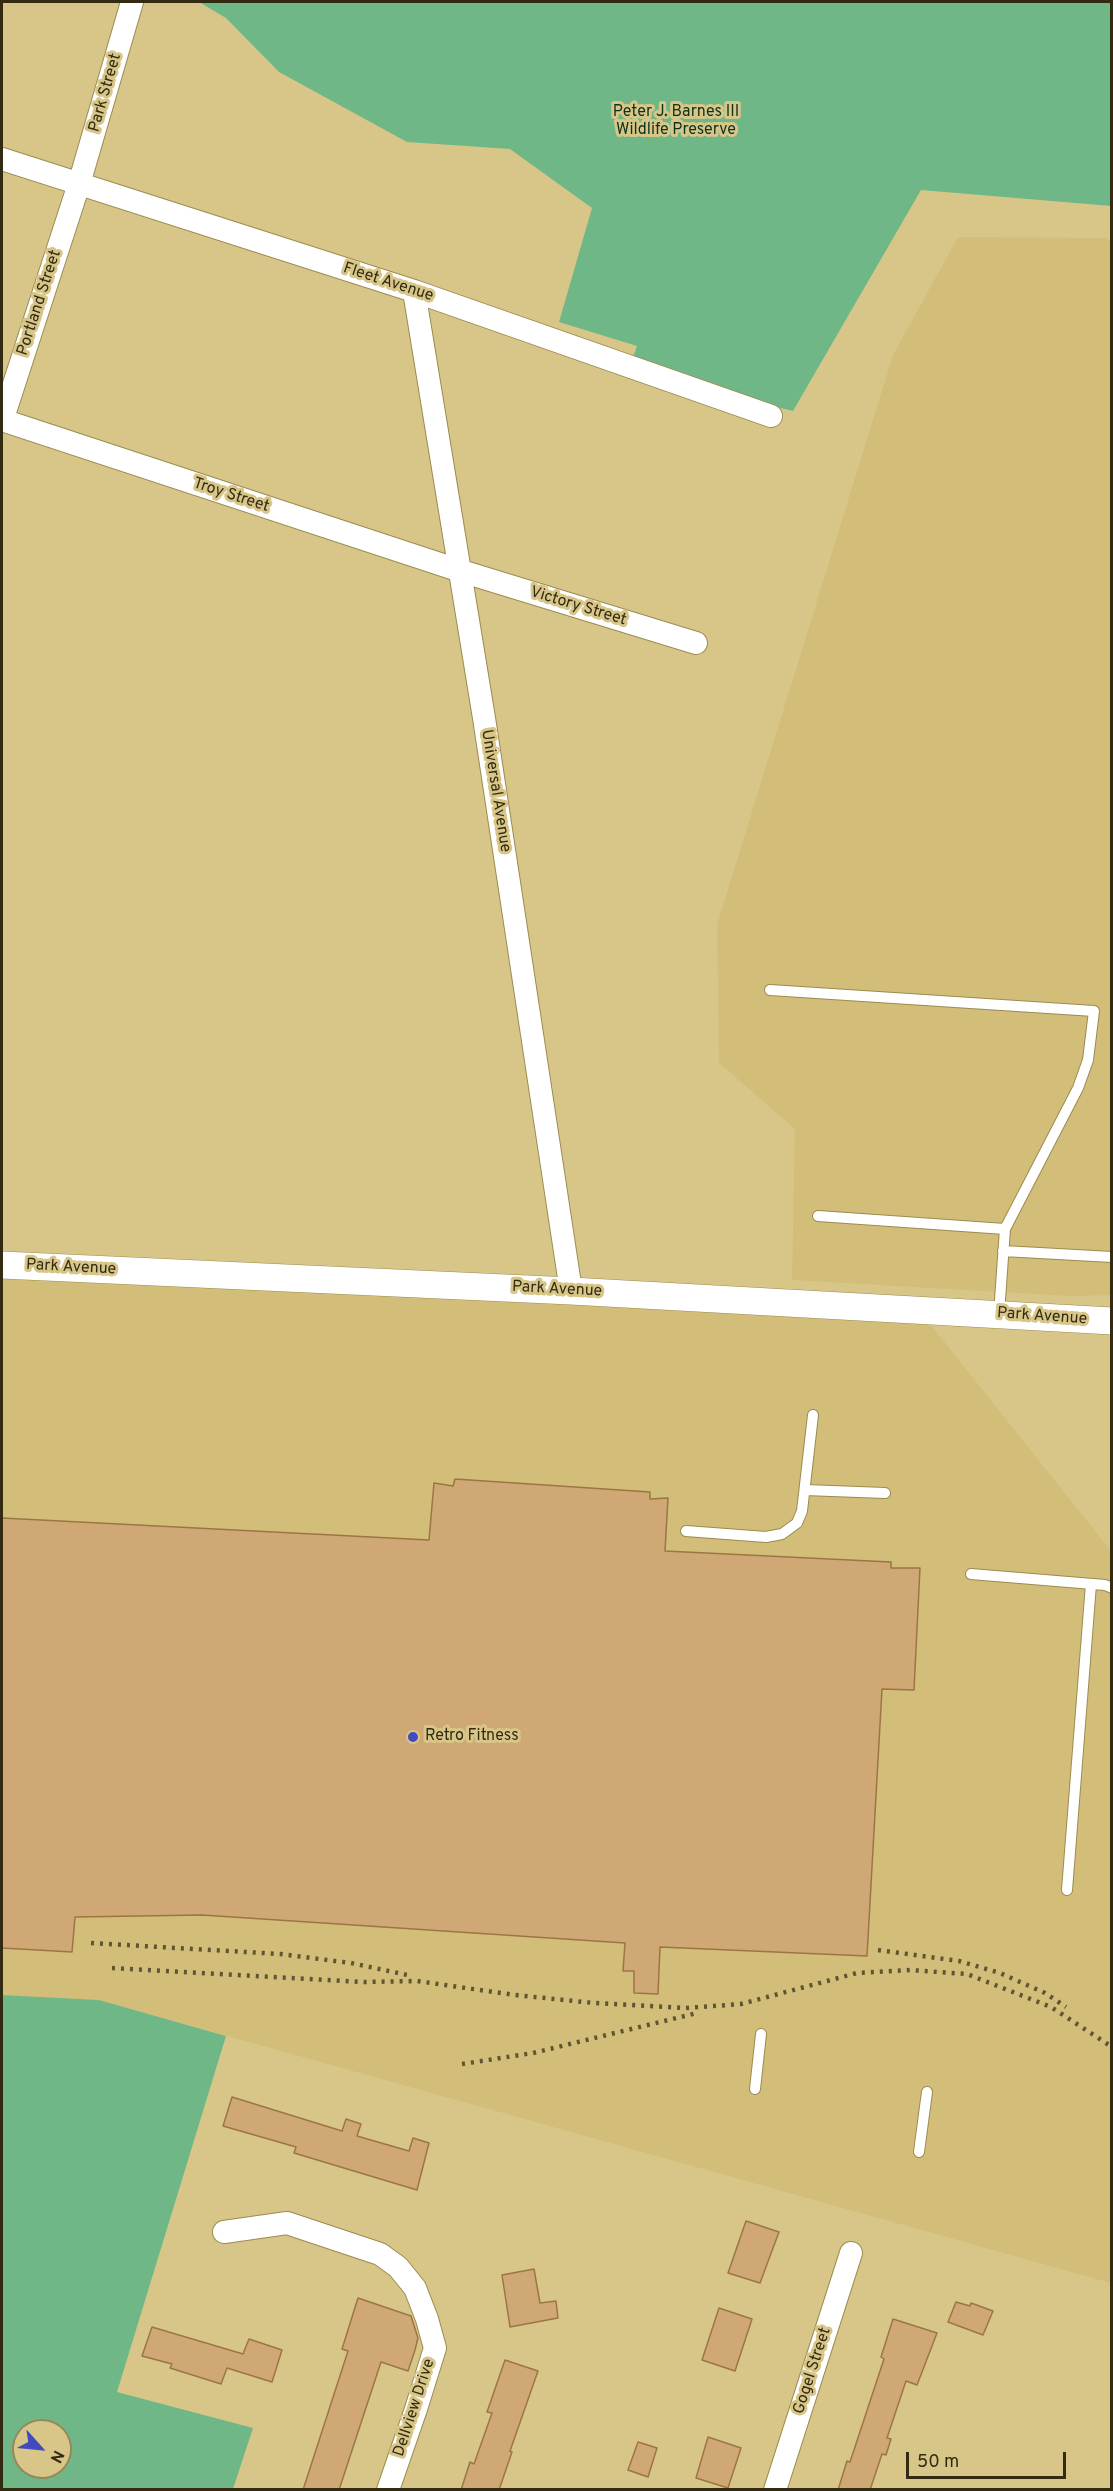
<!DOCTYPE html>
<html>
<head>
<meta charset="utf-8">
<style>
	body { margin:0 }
	#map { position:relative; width:1113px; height:2491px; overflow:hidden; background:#d8c689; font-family:Overpass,sans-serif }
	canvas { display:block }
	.frame { position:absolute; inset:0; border:3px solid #322b12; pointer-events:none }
	.north { position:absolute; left:12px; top:2419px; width:60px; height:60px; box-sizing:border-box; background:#d8c689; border:2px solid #968859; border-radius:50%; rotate:117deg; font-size:16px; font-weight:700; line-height:24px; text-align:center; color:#322b12 }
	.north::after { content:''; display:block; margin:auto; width:21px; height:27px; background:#414abf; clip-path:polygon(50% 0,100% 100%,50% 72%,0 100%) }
	.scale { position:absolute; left:906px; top:2452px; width:160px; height:27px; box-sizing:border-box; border:3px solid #322b12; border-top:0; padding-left:8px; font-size:18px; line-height:21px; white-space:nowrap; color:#322b12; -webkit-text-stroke:4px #d8c689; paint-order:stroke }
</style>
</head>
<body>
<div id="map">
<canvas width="1113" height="2491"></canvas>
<div class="frame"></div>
<div class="north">N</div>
<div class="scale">50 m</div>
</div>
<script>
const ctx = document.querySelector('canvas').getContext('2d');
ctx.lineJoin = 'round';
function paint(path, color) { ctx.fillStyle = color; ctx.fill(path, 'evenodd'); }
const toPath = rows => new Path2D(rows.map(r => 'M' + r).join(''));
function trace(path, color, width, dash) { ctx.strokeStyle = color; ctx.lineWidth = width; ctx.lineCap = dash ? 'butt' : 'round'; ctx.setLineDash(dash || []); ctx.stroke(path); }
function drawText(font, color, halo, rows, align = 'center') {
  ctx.font = font + ' Overpass,sans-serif'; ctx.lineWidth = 6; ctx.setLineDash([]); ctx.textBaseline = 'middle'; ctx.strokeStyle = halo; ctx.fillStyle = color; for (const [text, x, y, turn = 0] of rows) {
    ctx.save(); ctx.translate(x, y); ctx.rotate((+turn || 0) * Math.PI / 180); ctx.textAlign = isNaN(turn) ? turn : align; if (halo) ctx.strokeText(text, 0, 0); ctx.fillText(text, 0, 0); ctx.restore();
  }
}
paint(toPath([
	[958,237,1106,238,1112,243,1111,1295,1069,1296,792,1280,795,1129,719,1063,717,925,893,355],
	[2,1265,919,1310,1111,1551,1111,2283,99,2000,2,1995]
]), '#d2be79');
paint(toPath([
	[199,2,1111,2,1111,206,921,190,793,411,628,371,637,346,559,322,592,208,510,149,407,142,279,72,226,18],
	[2,1995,99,2000,226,2036,117,2392,253,2428,233,2489,2,2489],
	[24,2431,60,2431,60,2467,24,2467]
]), '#70b787');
const building = toPath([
	[455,1479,650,1492,650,1499,668,1498,665,1551,891,1562,891,1568,920,1568,914,1690,882,1689,867,1956,660,1947,658,1994,634,1993,634,1971,623,1971,625,1943,202,1915,75,1917,72,1952,2,1948,2,1518,429,1540,434,1483,453,1486,455,1479],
	[232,2097,342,2131,346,2119,361,2124,357,2136,409,2151,413,2138,429,2143,417,2190,294,2153,296,2147,223,2126,232,2097],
	[746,2221,779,2232,760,2283,728,2273,746,2221],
	[534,2269,540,2303,556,2301,558,2318,510,2327,502,2275,534,2269],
	[358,2298,411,2316,418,2338,415,2350,408,2371,381,2362,339,2490,303,2490,348,2351,342,2349,358,2298],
	[956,2302,970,2306,971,2303,993,2311,983,2335,948,2322,956,2302],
	[719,2308,752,2319,735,2371,702,2360,719,2308],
	[893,2319,937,2333,917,2385,906,2381,887,2438,891,2439,886,2455,882,2454,870,2490,838,2490,847,2461,850,2462,884,2359,881,2357,893,2319],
	[152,2327,243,2354,249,2339,282,2350,272,2382,227,2368,221,2384,170,2368,172,2364,142,2356,152,2327],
	[505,2360,538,2371,510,2451,512,2452,499,2490,461,2490,470,2462,474,2464,492,2413,487,2412,505,2360],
	[708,2437,741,2448,728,2488,696,2478,708,2437],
	[638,2442,657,2448,648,2477,628,2470,638,2442]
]);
paint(building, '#cfa875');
trace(building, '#9b7644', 1.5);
const service = toPath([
	[770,990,1094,1011,1088,1060,1078,1088,1005,1229],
	[818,1216,1005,1229,999,1314],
	[1003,1251,1112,1257],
	[805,1490,885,1493],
	[686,1531,766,1537,782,1534,797,1523,802,1511,813,1415],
	[971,1574,1105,1585,1112,1588],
	[1067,1890,1091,1584],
	[755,2089,761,2034],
	[919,2152,927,2092]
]);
const minor = toPath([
	[2,159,414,291,771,416],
	[414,291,484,718,571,1291],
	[2,420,461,571,696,643],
	[2,421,79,184,132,2],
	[224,2232,287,2223,380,2254,398,2267,415,2288,427,2319,435,2348,416,2409,388,2490],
	[775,2490,851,2253]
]);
const tertiary = toPath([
	[2,1265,571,1291,1112,1321]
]);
trace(service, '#9c8b50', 12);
trace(minor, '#9c8b50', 24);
trace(tertiary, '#9c8b50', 28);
trace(service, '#fff', 10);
trace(minor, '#fff', 22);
trace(tertiary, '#fff', 27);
trace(toPath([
	[91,1943,280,1954,351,1963,412,1976],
	[878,1950,959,1961,1000,1973,1045,1993,1066,2007],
	[112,1968,364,1982,417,1981,515,1995,594,2003,686,2008,741,2004,857,1973,910,1970,967,1974,1051,2007,1112,2047],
	[462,2064,533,2053,697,2013]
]), '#5f5532', 4.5, [3, 6]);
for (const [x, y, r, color] of [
	[413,1737,6,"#414abf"]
]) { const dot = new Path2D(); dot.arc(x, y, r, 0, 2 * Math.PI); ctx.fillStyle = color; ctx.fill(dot); trace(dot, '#d8c689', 2); }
drawText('16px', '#322b12', '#d8c689', [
	["Park Street",106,93,-74],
	["Fleet Avenue",388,283,18],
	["Portland Street",40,303,-72],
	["Troy Street",231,496,18],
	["Victory Street",578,607,17],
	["Universal Avenue",495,791,81],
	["Park Avenue",71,1268,3],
	["Park Avenue",557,1290,3],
	["Park Avenue",1042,1317,4],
	["Gogel Street",813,2371,-72],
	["Dellview Drive",415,2408,-72]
]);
drawText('16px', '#0b321b', '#d8c689', [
	["Peter J. Barnes III",676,113],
	["Wildlife Preserve",676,131]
]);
drawText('16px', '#322b12', '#d8c689', [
	["Retro Fitness",425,1737]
], 'left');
</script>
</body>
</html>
